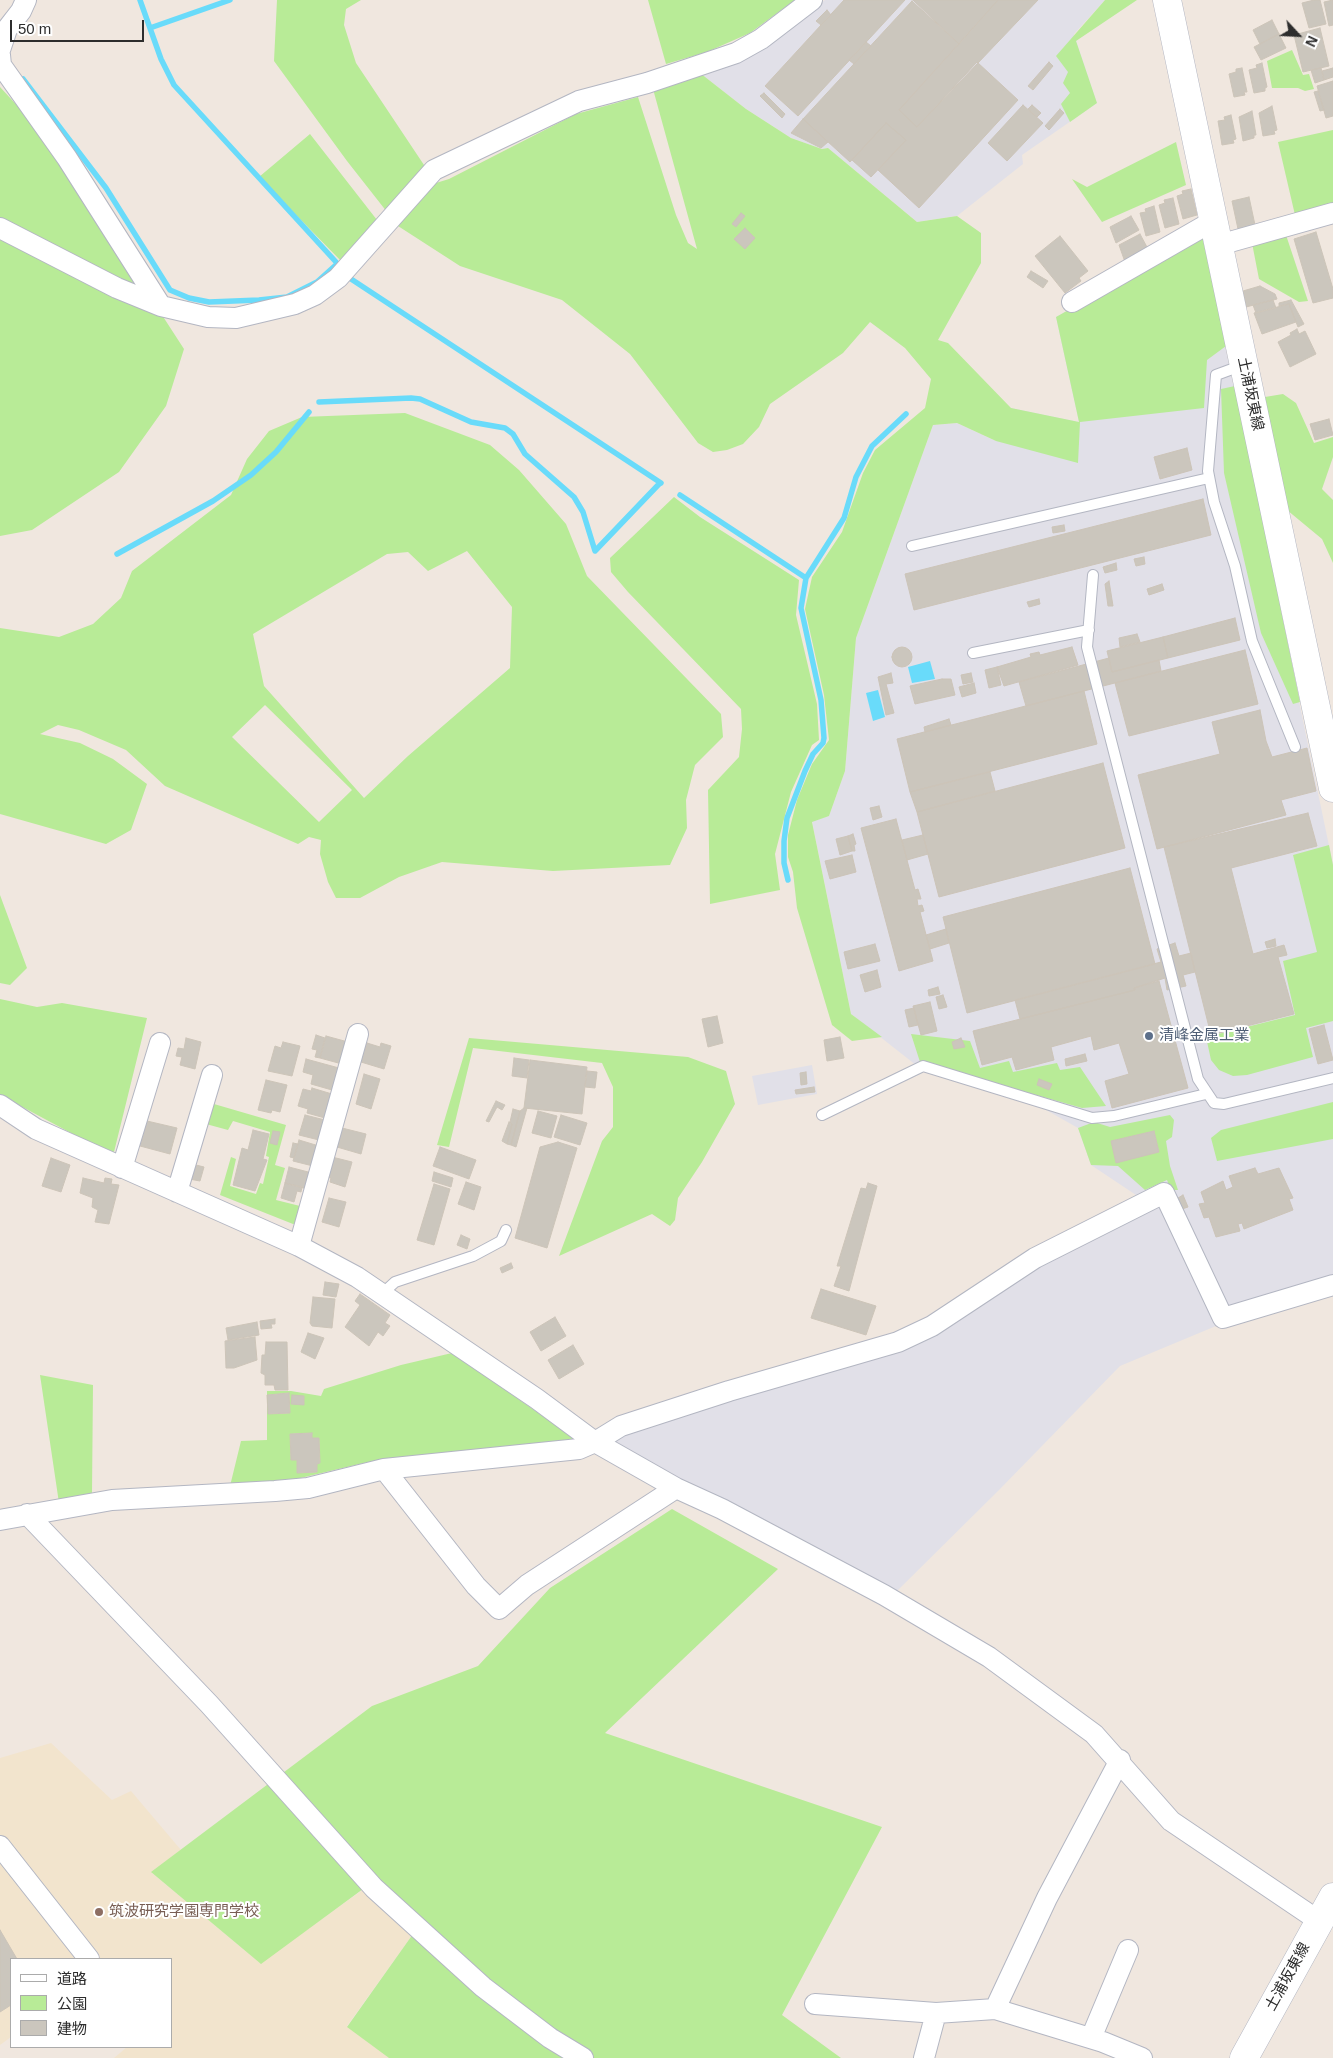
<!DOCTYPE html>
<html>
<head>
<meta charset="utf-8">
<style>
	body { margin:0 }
	#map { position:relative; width:1333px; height:2058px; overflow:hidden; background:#f0e7df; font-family:Helvetica,"Noto Sans JP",sans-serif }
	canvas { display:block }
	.legend { position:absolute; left:10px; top:1958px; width:162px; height:90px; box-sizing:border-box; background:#fff; border:1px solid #ababab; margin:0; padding:6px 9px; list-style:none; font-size:15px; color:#2d2d2d }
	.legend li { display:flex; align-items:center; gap:10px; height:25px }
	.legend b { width:25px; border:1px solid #ababab }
	.north { position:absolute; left:1273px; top:10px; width:50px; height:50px; -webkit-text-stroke:4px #fff; paint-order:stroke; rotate:115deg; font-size:14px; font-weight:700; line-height:20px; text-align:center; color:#2d2d2d }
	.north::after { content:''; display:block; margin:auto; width:18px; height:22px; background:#2d2d2d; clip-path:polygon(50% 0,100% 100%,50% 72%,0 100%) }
	.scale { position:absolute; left:10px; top:20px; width:134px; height:22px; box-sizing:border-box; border:2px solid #2d2d2d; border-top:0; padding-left:6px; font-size:15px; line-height:18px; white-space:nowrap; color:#2d2d2d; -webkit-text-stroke:4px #fff; paint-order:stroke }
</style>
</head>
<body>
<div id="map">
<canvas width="1333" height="2058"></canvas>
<ul class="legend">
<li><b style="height:6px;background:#fff"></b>道路</li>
<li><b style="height:14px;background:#b8eb97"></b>公園</li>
<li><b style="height:14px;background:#cbc6bd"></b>建物</li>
</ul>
<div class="north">N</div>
<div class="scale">50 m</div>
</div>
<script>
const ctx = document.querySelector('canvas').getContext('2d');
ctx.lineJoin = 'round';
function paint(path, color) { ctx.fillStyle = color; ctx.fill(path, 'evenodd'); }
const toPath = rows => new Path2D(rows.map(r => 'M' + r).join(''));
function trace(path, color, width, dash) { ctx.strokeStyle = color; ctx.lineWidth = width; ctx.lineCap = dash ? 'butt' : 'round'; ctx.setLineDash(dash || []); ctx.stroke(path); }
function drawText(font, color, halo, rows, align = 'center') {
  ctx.font = font + ' Helvetica,"Noto Sans JP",sans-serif'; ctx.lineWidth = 4; ctx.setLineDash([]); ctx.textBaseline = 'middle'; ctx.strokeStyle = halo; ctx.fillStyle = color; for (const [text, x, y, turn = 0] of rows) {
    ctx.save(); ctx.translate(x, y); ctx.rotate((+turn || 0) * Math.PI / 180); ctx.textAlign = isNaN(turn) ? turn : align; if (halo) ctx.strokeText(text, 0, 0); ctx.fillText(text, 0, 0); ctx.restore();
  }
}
paint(toPath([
	[825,0,1105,0,1074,34,1097,103,1022,155,1023,164,957,216,917,222,828,148,822,149,791,138,746,109,700,73,776,36],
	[1202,235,1333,865,1333,1277,1229,1310,1168,1183,1139,1197,1091,1165,1078,1128,1039,1106,921,1069,851,1014,812,821,829,816,845,771,856,638,933,425,957,423,996,441,1011,408,1079,422,1056,317],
	[812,1065,817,1094,758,1105,752,1076],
	[1162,1205,1216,1326,1120,1366,999,1490,896,1592,608,1441,640,1427,889,1351,1030,1270]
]), '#e1e0e8');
paint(toPath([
	[51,1743,112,1800,131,1791,181,1850,152,1873,260,1963,364,1889,413,1934,347,2026,389,2058,114,2058,127,2047,171,2047,171,1959,11,1959,11,2037,0,2045,0,1758]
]), '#f2e4cd');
paint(toPath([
	[277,0,361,0,346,9,344,25,356,63,436,183,449,179,576,114,638,97,676,215,688,243,697,249,653,89,700,73,746,109,791,138,822,149,828,148,917,222,957,216,981,233,981,263,938,340,948,343,1011,408,1079,422,1056,317,1202,235,1226,346,1207,360,1204,408,1080,422,1078,463,996,441,957,423,933,425,856,638,845,771,829,816,812,822,851,1014,882,1037,852,1041,832,1025,797,908,793,872,788,857,788,835,797,800,812,764,829,740,824,695,805,609,812,577,842,532,863,473,875,450,925,408,931,379,905,348,870,322,843,353,770,404,759,427,743,444,727,450,713,452,698,443,630,354,562,300,460,266,398,226,347,161,274,61],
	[648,0,795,0,750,33,707,52,666,64],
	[1105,0,1137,0,1076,41,1097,103,1070,122,1061,104,1070,93,1063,83,1068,72,1056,56],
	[1292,50,1303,75,1309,74,1314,89,1305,91,1298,88,1272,88,1267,61],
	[0,87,36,126,70,173,184,349,166,406,119,472,32,530,0,536],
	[1333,130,1333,205,1295,215,1278,142],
	[310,134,377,220,342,262,259,177],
	[1176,142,1186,185,1102,222,1072,179,1087,187],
	[1285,232,1308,301,1299,302,1259,279,1252,243],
	[1235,386,1300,702,1293,704,1261,633,1224,473,1221,389],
	[1283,394,1296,403,1314,443,1333,437,1333,457,1322,489,1333,500,1333,563,1322,539,1287,510,1265,397],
	[405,413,490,445,519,470,566,524,587,576,721,714,723,737,695,765,686,800,687,828,670,865,553,871,442,862,399,877,360,898,336,898,328,882,320,854,321,840,309,837,298,844,165,786,126,750,79,730,58,725,40,734,80,743,113,759,147,784,131,830,106,844,0,814,0,628,59,637,93,624,121,598,132,571,231,495,247,459,269,431,302,417],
	[467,551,512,607,510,668,408,756,364,798,264,686,253,634,387,554,408,552,428,571],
	[265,705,352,790,319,822,232,737],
	[674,497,700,517,799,580,796,615,817,704,819,740,812,745,791,792,775,854,780,890,710,904,708,790,739,757,742,729,741,709,628,592,611,572,610,558],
	[1329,845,1333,865,1333,1021,1306,1028,1313,1057,1247,1075,1233,1076,1219,1070,1211,1060,1206,1037,1295,1015,1283,961,1317,952,1293,855],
	[0,895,27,968,10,985,0,983],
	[0,999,37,1007,62,1003,147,1018,114,1152,84,1140,0,1095],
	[911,1034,970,1041,980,1068,1009,1061,1013,1072,1057,1063,1060,1070,1080,1067,1106,1106,1082,1108,920,1062],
	[469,1038,688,1057,726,1071,735,1104,702,1162,678,1198,675,1220,670,1226,652,1214,559,1256,602,1141,613,1127,613,1087,602,1063,473,1048,449,1147,437,1145],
	[1333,1102,1333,1139,1217,1161,1211,1138,1221,1130],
	[214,1104,286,1125,275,1165,285,1168,276,1200,304,1207,300,1223,293,1224,220,1195,231,1157,236,1159,230,1186,256,1194,260,1183,263,1184,269,1157,266,1156,270,1132,233,1121,228,1130,206,1124],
	[1170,1115,1174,1120,1172,1137,1166,1141,1170,1166,1178,1190,1171,1190,1167,1180,1145,1190,1118,1166,1091,1165,1078,1128,1094,1122,1110,1127],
	[1154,1131,1159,1152,1116,1162,1112,1141],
	[452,1353,576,1439,519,1448,420,1455,364,1463,275,1484,230,1486,241,1441,267,1440,267,1391,291,1391,321,1396,324,1389,401,1365],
	[289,1393,290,1413,269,1414,268,1395],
	[312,1433,312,1438,319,1438,320,1463,317,1464,317,1472,298,1473,297,1460,291,1460,290,1434],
	[40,1375,93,1385,92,1493,59,1503],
	[672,1509,778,1569,605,1733,882,1827,782,2015,841,2058,389,2058,347,2027,413,1934,363,1889,261,1964,151,1872,372,1706,478,1666,550,1588]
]), '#b8eb97');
paint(toPath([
	[930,661,935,679,912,683,908,667],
	[878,690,885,717,873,721,866,693]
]), '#69dbfa');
trace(toPath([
	[140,0,161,59,174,85,336,262],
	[150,28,230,0],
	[23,79,106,188,170,290,189,298,209,302,259,300,287,297,317,282,337,264],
	[348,277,661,483],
	[319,402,411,398,420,399,471,422,505,428,513,434,525,454,574,497,583,512,595,551,660,483],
	[680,495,806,578],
	[117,554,213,501,251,475,276,452,309,412],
	[788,880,784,863,784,841,787,818,805,771,813,754,823,743,824,738,821,700,801,608,806,578,844,518,856,477,872,446,906,414]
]), '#69dbfa', 5.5);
const building = toPath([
	[844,0,905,0,798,116,765,86,844,0],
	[913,0,998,0,959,44,913,0],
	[998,0,1038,0,917,127,899,110,998,0],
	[1314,0,1320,0,1326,24,1309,28,1302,3,1314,0],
	[1333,0,1333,25,1329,26,1324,2,1333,0],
	[912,1,959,44,899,110,917,127,977,62,1018,100,919,208,878,170,906,140,886,123,850,162,803,119,912,1],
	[827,10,831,15,821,25,816,21,827,10],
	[1272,20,1279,34,1260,44,1253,30,1272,20],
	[1320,28,1329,66,1303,72,1294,35,1320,28],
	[1279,34,1286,48,1261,60,1254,47,1279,34],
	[866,42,871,46,854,64,849,60,866,42],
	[1049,62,1053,66,1033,90,1028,86,1049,62],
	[1262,63,1267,87,1265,88,1265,91,1254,93,1249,70,1257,68,1256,65,1262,63],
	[1242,68,1247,92,1244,92,1245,95,1234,97,1229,74,1236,72,1236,69,1242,68],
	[1321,68,1324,80,1315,83,1311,70,1321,68],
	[1333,68,1333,77,1324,80,1322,71,1333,68],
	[1333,81,1333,116,1326,118,1317,86,1333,81],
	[1318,91,1324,110,1320,111,1314,92,1318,91],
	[764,93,785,114,782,118,760,96,764,93],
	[1023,105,1043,123,1007,161,988,143,1023,105],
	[1032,105,1041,113,1037,117,1028,109,1032,105],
	[1272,106,1277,130,1274,131,1275,134,1263,136,1259,113,1272,106],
	[1060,109,1064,113,1049,130,1045,126,1060,109],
	[1252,111,1256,135,1254,135,1254,138,1243,141,1239,117,1252,111],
	[1231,115,1236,139,1233,140,1234,143,1222,145,1218,121,1225,120,1224,117,1231,115],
	[803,119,828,142,821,148,791,133,803,119],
	[886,123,906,140,871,177,852,160,886,123],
	[1191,189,1197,215,1183,219,1177,196,1183,194,1182,191,1191,189],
	[1249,197,1255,225,1238,229,1232,201,1249,197],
	[1173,198,1179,224,1165,228,1159,205,1165,203,1164,200,1173,198],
	[1154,206,1160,232,1146,236,1140,213,1146,212,1145,209,1154,206],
	[741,213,745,216,736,227,732,224,741,213],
	[1131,216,1139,230,1116,243,1110,227,1131,216],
	[745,228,755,238,745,249,734,239,745,228],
	[1316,232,1333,289,1333,298,1313,303,1294,239,1316,232],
	[1140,234,1148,249,1125,262,1119,245,1140,234],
	[1060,236,1088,271,1079,278,1081,281,1065,293,1035,256,1060,236],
	[1031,271,1048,281,1043,288,1027,277,1031,271],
	[1260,286,1275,294,1277,299,1246,307,1243,291,1260,286],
	[1273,300,1276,308,1256,313,1253,305,1273,300],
	[1291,300,1304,324,1298,327,1289,304,1279,306,1279,303,1291,300],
	[1289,304,1296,322,1262,334,1254,313,1289,304],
	[1297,329,1299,334,1305,331,1316,354,1290,367,1278,342,1291,335,1290,333,1297,329],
	[1329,419,1333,435,1315,440,1310,424,1329,419],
	[1187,448,1192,470,1160,479,1154,457,1187,448],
	[1203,499,1211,535,914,610,905,574,1203,499],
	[1064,525,1065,531,1053,533,1052,527,1064,525],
	[1144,557,1145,564,1136,566,1134,559,1144,557],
	[1116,563,1117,570,1105,573,1103,567,1116,563],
	[1109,581,1113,606,1108,606,1105,584,1109,581],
	[1162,584,1164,590,1149,595,1147,589,1162,584],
	[1039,599,1040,604,1029,607,1027,602,1039,599],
	[1235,618,1240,640,1168,658,1163,637,1235,618],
	[1137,634,1140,642,1120,647,1119,638,1137,634],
	[1163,637,1168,658,1112,672,1107,651,1163,637],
	[1072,647,1078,665,1004,686,997,667,1031,657,1030,654,1039,652,1040,655,1072,647],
	'892 657a10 10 0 1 1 20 0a10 10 0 1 1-20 0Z',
	[1245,650,1258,704,1129,736,1115,683,1245,650],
	[1109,658,1112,672,1159,660,1161,671,1026,706,1019,682,1109,658],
	[997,667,1001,685,989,688,985,670,997,667],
	[891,673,893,683,886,684,894,713,886,715,878,677,891,673],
	[971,673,973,682,963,684,961,675,971,673],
	[942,679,951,679,955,695,915,704,910,686,942,679],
	[974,683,976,693,962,697,959,687,974,683],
	[1084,691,1097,744,910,792,897,739,1084,691],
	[1260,710,1266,741,1272,757,1307,748,1316,791,1281,800,1286,815,1157,849,1138,775,1220,754,1212,722,1260,710],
	[949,719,951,725,925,732,924,727,949,719],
	[1103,763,1125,848,939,897,917,812,1103,763],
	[990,772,995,791,917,812,910,792,990,772],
	[879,806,882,817,873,820,870,808,879,806],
	[1308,813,1317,846,1231,868,1253,954,1284,945,1287,955,1278,957,1294,1014,1211,1035,1164,847,1308,813],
	[896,819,915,890,918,889,921,899,917,899,918,906,922,905,924,911,920,912,933,961,899,971,861,828,896,819],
	[853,834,856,844,854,845,855,851,852,851,848,836,853,834],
	[923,835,928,854,907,860,902,840,923,835],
	[848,836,852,851,840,855,836,839,848,836],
	[852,855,856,872,830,879,825,861,852,855],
	[1130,868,1155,964,967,1013,943,917,1130,868],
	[946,929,949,943,930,949,926,935,946,929],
	[1275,939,1276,946,1267,948,1265,942,1275,939],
	[1175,943,1179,956,1191,953,1195,972,1183,975,1186,986,1167,990,1165,978,1134,988,1135,990,1020,1019,1015,1000,1161,962,1157,949,1175,943],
	[875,944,880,961,848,969,844,952,875,944],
	[877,970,881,987,865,992,860,975,877,970],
	[1159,981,1188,1088,1112,1108,1105,1081,1129,1074,1119,1043,1094,1050,1091,1036,1051,1047,1054,1060,1016,1070,1012,1057,982,1065,973,1031,1135,990,1134,988,1159,981],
	[938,987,940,994,929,996,928,990,938,987],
	[943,995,947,1007,939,1009,936,997,943,995],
	[930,1002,937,1031,921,1035,913,1006,930,1002],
	[914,1008,918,1025,909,1027,905,1010,914,1008],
	[717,1016,723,1043,708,1047,702,1019,717,1016],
	[1324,1025,1333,1060,1318,1064,1309,1029,1324,1025],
	[316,1035,325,1038,320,1058,315,1057,317,1050,312,1049,316,1035],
	[326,1036,348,1042,342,1064,320,1058,326,1036],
	[840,1037,844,1058,827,1061,824,1040,840,1037],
	[186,1038,201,1042,195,1069,180,1065,182,1057,176,1056,178,1048,184,1049,186,1038],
	[961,1038,965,1047,954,1049,952,1042,961,1038],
	[283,1042,300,1046,292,1076,268,1071,275,1046,281,1048,283,1042],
	[367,1043,380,1047,381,1043,391,1046,384,1069,361,1062,367,1043],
	[1085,1054,1087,1061,1066,1066,1065,1059,1085,1054],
	[514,1058,529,1060,527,1078,512,1076,514,1058],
	[306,1059,339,1068,332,1090,311,1084,313,1075,303,1072,306,1059],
	[530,1060,587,1067,582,1114,524,1108,530,1060],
	[587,1071,597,1072,595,1088,585,1087,587,1071],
	[806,1072,807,1084,801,1085,800,1073,806,1072],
	[364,1074,380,1079,371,1109,356,1104,364,1074],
	[1039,1079,1052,1084,1049,1090,1037,1085,1039,1079],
	[266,1080,287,1085,280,1112,272,1110,271,1113,258,1110,266,1080],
	[814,1087,815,1092,796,1094,795,1090,814,1087],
	[312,1088,332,1094,325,1118,307,1113,308,1109,298,1106,303,1089,311,1091,312,1088],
	[496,1101,505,1105,502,1110,497,1107,489,1122,486,1121,496,1101],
	[524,1108,527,1108,516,1147,511,1145,520,1111,524,1108],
	[513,1109,520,1111,511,1145,507,1144,512,1124,510,1122,513,1109],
	[538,1111,557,1116,551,1138,532,1133,538,1111],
	[305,1115,325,1120,319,1140,299,1135,305,1115],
	[561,1115,587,1123,580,1145,554,1137,561,1115],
	[147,1121,177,1128,170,1154,140,1146,147,1121],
	[509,1122,512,1124,507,1144,502,1141,509,1122],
	[342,1128,366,1134,361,1154,337,1147,342,1128],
	[253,1130,269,1134,263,1159,267,1160,255,1191,233,1185,242,1148,248,1150,253,1130],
	[273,1131,280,1132,277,1145,270,1143,273,1131],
	[1154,1131,1159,1152,1116,1163,1111,1141,1154,1131],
	[299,1140,319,1146,313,1166,293,1161,299,1140],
	[558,1142,577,1148,547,1248,515,1238,540,1147,558,1142],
	[293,1143,298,1144,294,1158,290,1157,293,1143],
	[440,1147,476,1160,469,1179,433,1166,440,1147],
	[332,1157,352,1162,345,1187,330,1182,331,1178,326,1177,332,1157],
	[51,1158,70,1165,61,1192,42,1186,51,1158],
	[192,1164,204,1167,200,1181,189,1179,192,1164],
	[289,1167,312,1173,307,1189,285,1183,289,1167],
	[1255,1168,1258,1174,1279,1168,1293,1198,1289,1199,1293,1210,1244,1229,1242,1223,1238,1224,1240,1231,1216,1237,1209,1217,1204,1218,1199,1204,1205,1203,1201,1192,1223,1181,1226,1190,1233,1187,1229,1176,1255,1168],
	[434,1172,453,1178,451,1187,432,1181,434,1172],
	[83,1178,104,1183,105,1178,112,1179,111,1184,119,1185,109,1224,95,1222,98,1210,92,1207,93,1198,80,1193,83,1178],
	[466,1182,481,1187,474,1210,458,1204,466,1182],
	[285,1183,302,1187,301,1192,297,1191,294,1202,281,1198,285,1183],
	[868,1183,877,1186,849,1291,834,1286,841,1266,837,1266,861,1188,866,1189,868,1183],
	[434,1184,450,1189,434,1245,417,1240,434,1184],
	[1183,1195,1188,1207,1182,1209,1178,1198,1183,1195],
	[329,1198,346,1202,339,1227,322,1222,329,1198],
	[461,1235,470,1239,467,1249,457,1245,461,1235],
	[511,1263,513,1268,502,1273,500,1268,511,1263],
	[325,1282,339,1284,336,1297,323,1295,325,1282],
	[821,1289,876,1306,866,1335,811,1318,821,1289],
	[360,1294,390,1315,385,1323,390,1326,383,1336,378,1332,369,1346,345,1327,360,1305,355,1301,360,1294],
	[313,1297,335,1299,332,1328,312,1326,310,1323,313,1297],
	[555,1317,566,1336,541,1351,530,1332,555,1317],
	[275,1319,275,1324,271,1324,272,1328,261,1329,260,1321,275,1319],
	[257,1322,259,1335,228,1340,226,1328,257,1322],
	[308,1333,324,1338,315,1359,301,1352,308,1333],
	[255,1337,257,1360,234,1368,226,1368,225,1341,255,1337],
	[266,1342,287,1342,288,1390,275,1390,274,1385,265,1385,265,1375,261,1373,262,1355,265,1355,266,1342],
	[573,1345,584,1364,559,1379,548,1360,573,1345],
	[289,1393,290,1413,268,1414,267,1395,289,1393],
	[292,1395,304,1396,304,1405,291,1404,292,1395],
	[312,1433,312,1438,319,1438,320,1463,317,1464,317,1472,297,1473,297,1460,291,1460,290,1434,312,1433],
	[0,1930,17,1959,11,1959,11,2005,0,2012,0,1930]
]);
paint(building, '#cbc6bd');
trace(building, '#ccc4b8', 1);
const service = toPath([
	[1243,365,1216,375,1208,471,1214,502,1235,566,1252,641,1295,747],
	[912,546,1209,478],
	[1093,575,1087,647,1198,1079,1214,1103,1224,1104,1333,1078],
	[973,653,1089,630],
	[822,1115,923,1066,1092,1118,1114,1116,1206,1094],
	[383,1293,395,1282,473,1256,501,1241,506,1230]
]);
const minor = toPath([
	[0,50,7,29,21,11,26,0],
	[0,55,1,65,67,158,161,306],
	[0,228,117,288,161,306,208,317,236,318,295,304,315,295,338,278,434,170,579,101,647,83,736,53,761,39,812,0],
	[1219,245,1333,213],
	[1072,302,1213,221],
	[0,1105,36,1129,299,1246,357,1277,537,1399,595,1442,676,1488,722,1509,884,1595,989,1657,1094,1734,1171,1821,1319,1921],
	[122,1168,160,1043],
	[177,1192,212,1075],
	[299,1246,358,1034],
	[384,1469,476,1586,499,1609,527,1585,676,1488],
	[27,1514,209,1704,374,1888,483,1987,550,2038,583,2058],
	[0,1520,112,1500,275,1491,308,1488,384,1469,579,1449,595,1442,621,1426,729,1391,898,1342,932,1326,1035,1258,1164,1193,1223,1318,1333,1285],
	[1120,1760,1047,1898,995,2009,1103,2042,1142,2058],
	[0,1846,89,1959],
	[815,2004,936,2013,995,2009],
	[1091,2038,1128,1950],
	[924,2058,936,2013]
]);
const secondary = toPath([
	[1167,0,1333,788],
	[1244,2058,1333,1897]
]);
trace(service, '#b3b6c2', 12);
trace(minor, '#b3b6c2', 22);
trace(secondary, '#b3b6c2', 29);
trace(service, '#fff', 10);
trace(minor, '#fff', 20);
trace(secondary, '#fff', 28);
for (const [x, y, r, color] of [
	[1149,1036,5,"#5c6f8a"],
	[99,1912,5,"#8d6e63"]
]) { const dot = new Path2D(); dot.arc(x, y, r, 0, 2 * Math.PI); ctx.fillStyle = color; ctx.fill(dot); trace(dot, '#fff', 2); }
drawText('15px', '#2d2d2d', '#fff', [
	["土浦坂東線",1250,394,78],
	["土浦坂東線",1288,1977,-61]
]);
drawText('15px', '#4e5e75', '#fff', [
	["清峰金属工業",1159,1036]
], 'left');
drawText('15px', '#785e54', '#fff', [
	["筑波研究学園専門学校",109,1912]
], 'left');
</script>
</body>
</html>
